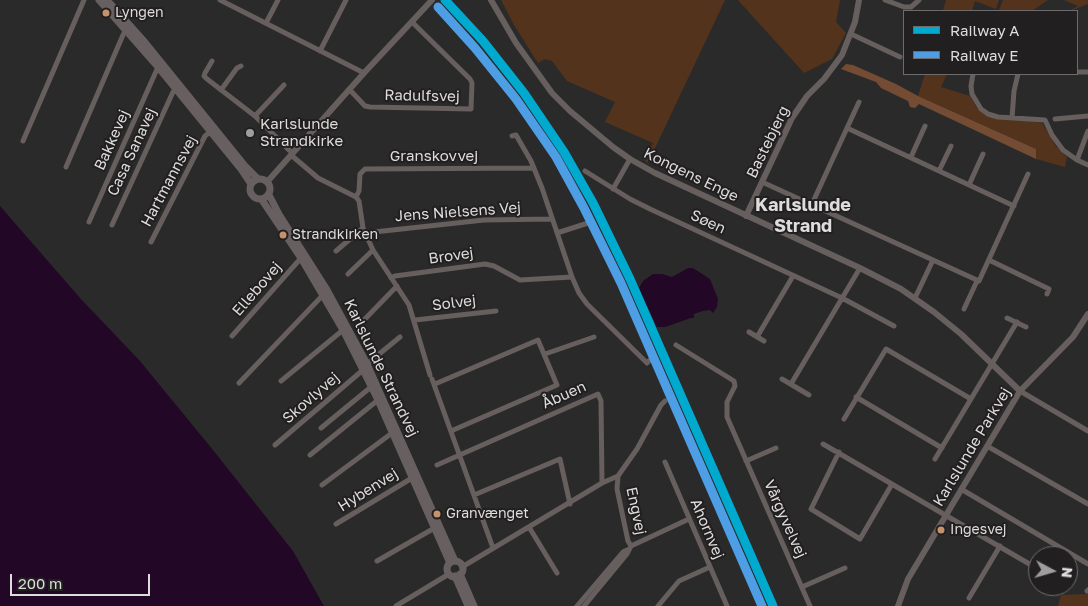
<!DOCTYPE html>
<html>
<head>
<meta charset="utf-8">
<style>
	body { margin:0 }
	#map { position:relative; width:1088px; height:606px; overflow:hidden; background:#2b2a2a; font-family:"Golos Text",sans-serif }
	canvas { display:block }
	.legend { position:absolute; left:903px; top:10px; width:175px; height:65px; box-sizing:border-box; background:#221f20; border:1px solid #6d6b6b; margin:0; padding:6px 9px; list-style:none; font-size:15px; color:#dedcdc }
	.legend li { display:flex; align-items:center; gap:10px; height:25px }
	.legend b { width:25px; border:1px solid #6d6b6b }
	.north { position:absolute; left:1028px; top:546px; width:50px; height:50px; box-sizing:border-box; background:#221f20; border:1px solid #6d6b6b; border-radius:50%; rotate:96deg; font-size:14px; font-weight:700; line-height:20px; text-align:center; color:#dedcdc }
	.north::after { content:''; display:block; margin:auto; width:18px; height:22px; background:#9f9e9e; clip-path:polygon(50% 0,100% 100%,50% 72%,0 100%) }
	.scale { position:absolute; left:10px; top:574px; width:140px; height:22px; box-sizing:border-box; border:2px solid #dedcdc; border-top:0; padding-left:6px; font-size:15px; line-height:18px; white-space:nowrap; color:#dedcdc; -webkit-text-stroke:4px #221f20; paint-order:stroke }
</style>
</head>
<body>
<div id="map">
<canvas width="1088" height="606"></canvas>
<ul class="legend">
<li><b style="height:6px;background:#00a9ce"></b>Railway A</li>
<li><b style="height:6px;background:#4d9ee5"></b>Railway E</li>
</ul>
<div class="north">N</div>
<div class="scale">200 m</div>
</div>
<script>
const ctx = document.querySelector('canvas').getContext('2d');
ctx.lineJoin = 'round';
function paint(path, color) { ctx.fillStyle = color; ctx.fill(path, 'evenodd'); }
const toPath = rows => new Path2D(rows.map(r => 'M' + r).join(''));
function trace(path, color, width, dash) { ctx.strokeStyle = color; ctx.lineWidth = width; ctx.lineCap = dash ? 'butt' : 'round'; ctx.setLineDash(dash || []); ctx.stroke(path); }
function drawText(font, color, halo, rows, align = 'center') {
  ctx.font = font + ' "Golos Text",sans-serif'; ctx.lineWidth = 4; ctx.setLineDash([]); ctx.textBaseline = 'middle'; ctx.strokeStyle = halo; ctx.fillStyle = color; for (const [text, x, y, turn = 0] of rows) {
    ctx.save(); ctx.translate(x, y); ctx.rotate((+turn || 0) * Math.PI / 180); ctx.textAlign = isNaN(turn) ? turn : align; if (halo) ctx.strokeText(text, 0, 0); ctx.fillText(text, 0, 0); ctx.restore();
  }
}
paint(toPath([
	[501,0,725,0,648,163,643,159,653,143,605,122,615,102,567,81,552,61,545,59,538,63,514,25],
	[738,0,840,0,836,22,846,33,832,59,804,73],
	[946,0,999,0,996,9,975,1,972,11,943,11],
	[1003,0,1048,0,1032,11,1000,11,999,10],
	[1064,0,1088,0,1088,4,1070,11,1069,11,1078,6],
	[925,74,947,74,941,87,970,96,977,108,982,112,1042,123,1056,146,1067,157,1065,167,1036,159,1036,149,918,96],
	[1088,594,1088,606,1058,606,1061,595]
]), '#54331d');
paint(toPath([
	[846,64,853,65,896,84,918,96,1036,149,1036,159,919,104,915,108,910,107,908,101,881,88,876,82,841,69]
]), '#744c34');
paint(toPath([
	[0,206,80,298,140,361,213,450,293,551,324,606,0,606],
	[688,268,693,268,710,279,718,299,717,307,713,313,710,310,703,311,694,314,694,318,691,318,665,327,657,327,639,288,643,281,653,274,662,274,672,277]
]), '#230726');
trace(toPath([
	[220,0,364,73],
	[885,0,904,7,911,7,919,0],
	[266,23,278,0],
	[851,34,900,57],
	[320,51,346,0],
	[212,61,205,73,204,76,207,79,255,116,292,153],
	[1077,72,1088,72],
	[973,74,971,86,972,94,981,109,988,114,998,117,1045,120,1052,135,1063,150,1077,160,1088,165],
	[349,89,365,106,370,107,471,109,472,83,470,79,412,22],
	[221,90,237,68,241,66],
	[255,116,284,85],
	[1012,118,1014,91,1018,74],
	[1055,119,1088,116],
	[847,128,1014,206],
	[512,136,516,135,531,161,542,188,572,277,579,293,587,304,647,363,651,359],
	[23,141,84,0],
	[291,155,318,178,356,197,359,201,363,228,373,250,409,305,430,375],
	[911,157,925,126],
	[1077,160,1088,131],
	[66,167,123,35,126,30],
	[585,171,630,199,650,209,842,298,894,326],
	[939,171,951,146],
	[762,182,979,281,1028,174],
	[969,185,983,154],
	[613,189,630,159],
	[356,197,359,191,360,174,365,169,534,168],
	[812,204,859,102],
	[89,222,158,67],
	[112,225,173,92,176,89],
	[365,233,484,220,552,219],
	[557,233,588,223],
	[151,242,205,136,210,132],
	[336,251,363,228],
	[989,260,1049,289,1047,294],
	[348,274,373,250],
	[391,278,395,276,485,264,494,266,520,280,572,277],
	[915,298,933,260],
	[964,309,977,281],
	[1007,318,1026,327],
	[364,320,397,286],
	[415,320,496,311],
	[749,332,764,341],
	[232,336,301,258],
	[757,337,793,276],
	[676,345,734,381,735,386,727,402,727,417,810,606],
	[545,354,594,337],
	[367,364,400,337],
	[432,379,493,548],
	[782,379,809,395],
	[281,381,343,330],
	[239,383,323,295],
	[435,384,538,340,557,385,451,431],
	[791,384,860,268],
	[1020,391,1088,431],
	[856,397,942,448],
	[844,419,886,349,971,399],
	[321,428,371,387],
	[823,444,1038,569],
	[275,445,363,370],
	[987,446,1088,504],
	[839,452,811,509,860,539,892,484],
	[310,455,378,400],
	[935,459,1017,322],
	[746,461,776,448],
	[665,462,727,606],
	[437,465,598,394,601,401,602,483],
	[322,485,392,433],
	[961,489,1088,564],
	[474,495,560,459,570,504],
	[336,524,412,478],
	[529,527,557,573],
	[631,546,689,519],
	[377,561,438,526],
	[462,567,602,483,618,476,637,449,661,405,665,401],
	[802,587,845,568],
	[1087,591,1088,590],
	[969,598,1000,546],
	[396,606,449,574],
	[577,606,623,552,627,550],
	[584,606,627,554,631,546,628,541,617,489,618,476],
	[658,606,679,581,710,567]
]), '#665f5d', 5);
trace(toPath([
	[491,0,516,43,552,93,570,111,613,147,630,159,655,173,860,268,901,289,934,312,961,334,1020,391],
	[267,182,364,73,432,0],
	[746,216,792,118,807,96,824,79,842,55,855,22,859,0],
	[898,606,908,579,1020,391,1073,337,1088,314]
]), '#665f5d', 6);
trace(toPath([
	[99,0,158,67,241,169,251,184],
	[107,0,143,40,245,166,258,179],
	'250 189a10 10 0 1 1 20 0a10 10 0 1 1-20 0Z',
	[269,195,280,216,327,290,367,364,455,561],
	[262,200,301,258,343,330,378,400,450,563],
	'447 569a8 8 0 1 1 16 0a8 8 0 1 1-16 0Z',
	[460,574,474,606],
	[455,576,468,606]
]), '#686060', 7);
trace(toPath([
	[445,0,483,41,524,93,564,152,593,203,630,279,773,606]
]), '#00a9ce', 9);
trace(toPath([
	[438,7,475,48,516,99,556,157,584,208,621,283,762,606]
]), '#4d9ee5', 9);
for (const [x, y, r, color] of [
	[106,13,4.5,"#c7916a"],
	[250,133,5,"#9f9e9e"],
	[283,235,4.5,"#c7916a"],
	[437,514,4.5,"#c7916a"],
	[941,530,4.5,"#c7916a"]
]) { const dot = new Path2D(); dot.arc(x, y, r, 0, 2 * Math.PI); ctx.fillStyle = color; ctx.fill(dot); trace(dot, '#221f20', 2); }
drawText('14px', '#dedcdc', '#221f20', [
	["Lyngen",115,13],
	["Strandkirken",292,235],
	["Granvænget",446,514],
	["Ingesvej",950,530]
], 'left');
drawText('15px', '#dedcdc', '#221f20', [
	["Radulfsvej",422,96,1],
	["Bakkevej",112,140,-66],
	["Bastebjerg",768,142,-64],
	["Casa Sanavej",132,152,-65],
	["Granskovvej",434,156],
	["Kongens Enge",691,175,26],
	["Hartmannsvej",169,181,-62],
	["Jens Nielsens Vej",458,212,-4],
	["Søen",708,222,25],
	["Brovej",451,256,-8],
	["Ellebovej",257,289,-49],
	["Solvej",454,303,-7],
	["Karlslunde Strandvej",381,368,64],
	["Åbuen",564,395,-24],
	["Skovlyvej",311,398,-41],
	["Karlslunde Parkvej",972,447,-59],
	["Hybenvej",368,490,-32],
	["Engvej",636,511,78],
	["Vårgyvelvej",785,519,66],
	["Ahornvej",707,529,67]
]);
drawText('15px', '#dedcdc', '#221f20', [
	["Karlslunde",260,124],
	["Strandkirke",260,141]
], 'left');
drawText('bold 18px', '#dedcdc', '#221f20', [
	["Karlslunde",803,205],
	["Strand",803,226]
]);
</script>
</body>
</html>
